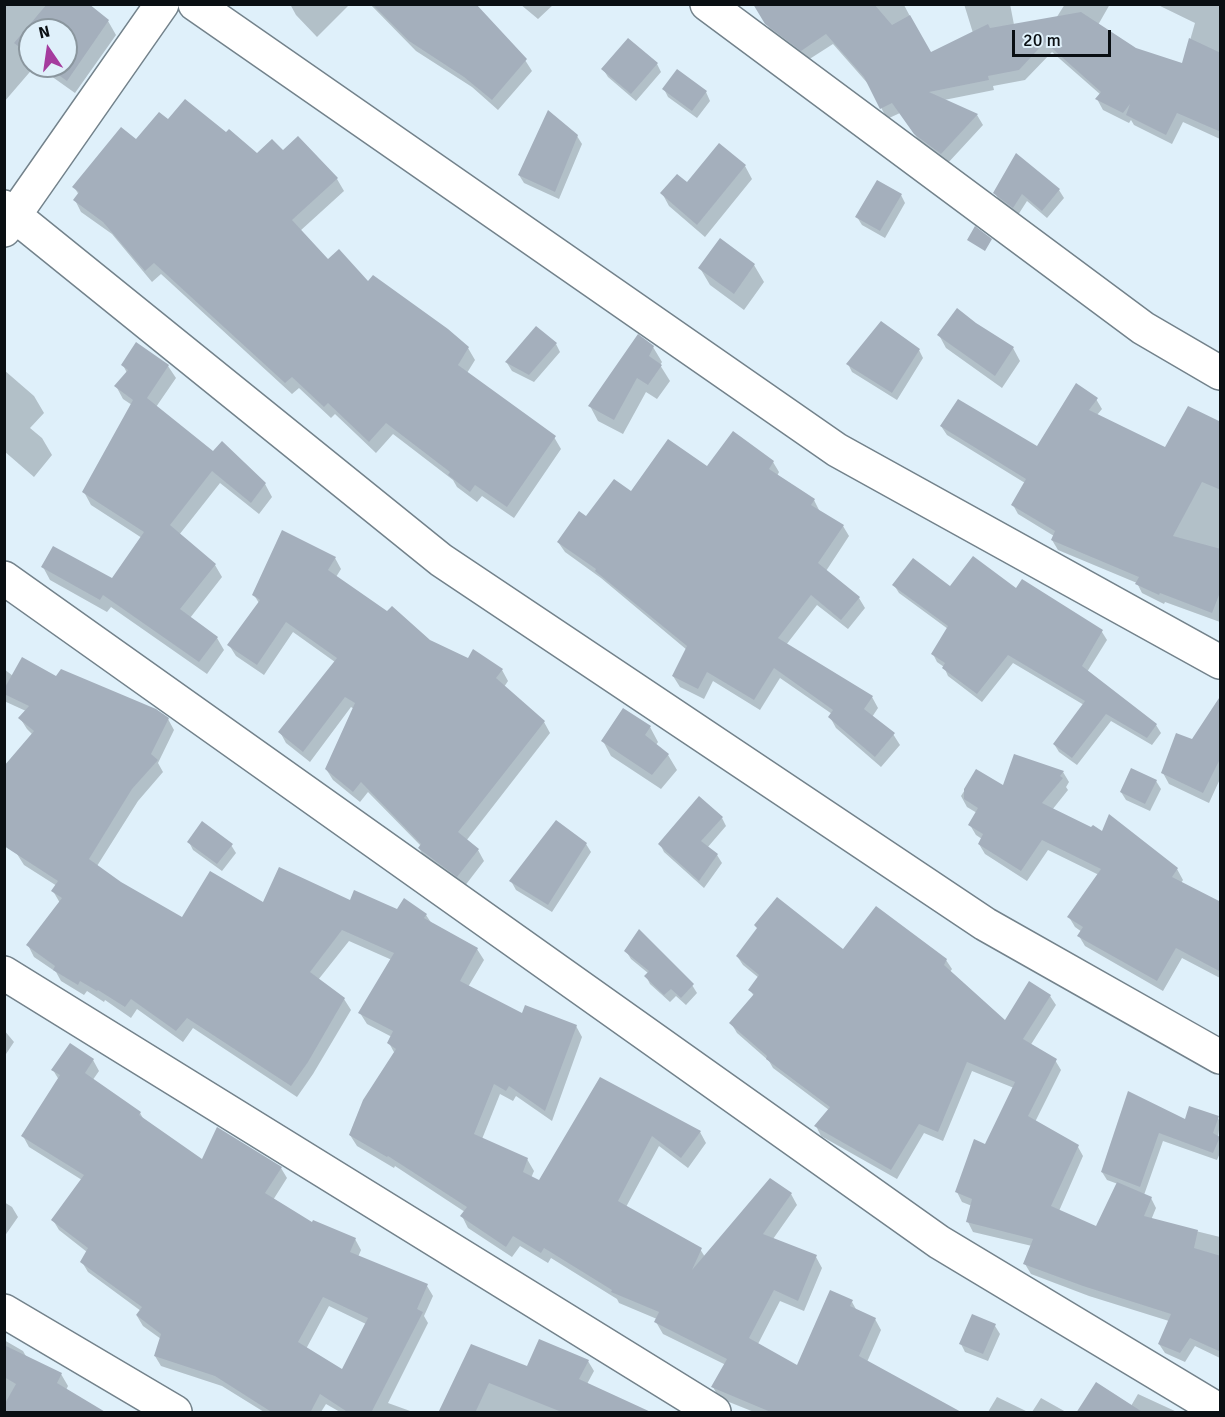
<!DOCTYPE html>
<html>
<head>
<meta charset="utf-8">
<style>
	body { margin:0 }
	#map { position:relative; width:1225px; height:1417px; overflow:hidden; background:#dff0fa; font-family:Signika,sans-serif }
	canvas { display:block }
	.frame { position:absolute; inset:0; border:6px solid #0a0f13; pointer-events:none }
	.north { position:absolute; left:18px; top:18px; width:60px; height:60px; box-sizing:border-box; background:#dff0fa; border:2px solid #8a969e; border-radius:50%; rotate:347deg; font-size:16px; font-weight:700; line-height:24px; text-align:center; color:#0a0f13 }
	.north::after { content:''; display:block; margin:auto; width:21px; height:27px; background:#a53c9e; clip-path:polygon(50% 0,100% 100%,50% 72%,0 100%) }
	.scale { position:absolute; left:1012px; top:30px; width:99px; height:27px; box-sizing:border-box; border:3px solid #0a0f13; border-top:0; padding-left:8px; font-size:18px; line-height:21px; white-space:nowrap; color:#0a0f13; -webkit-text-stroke:4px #dff0fa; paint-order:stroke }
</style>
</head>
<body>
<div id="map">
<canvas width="1225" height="1417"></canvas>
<div class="frame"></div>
<div class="north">N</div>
<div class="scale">20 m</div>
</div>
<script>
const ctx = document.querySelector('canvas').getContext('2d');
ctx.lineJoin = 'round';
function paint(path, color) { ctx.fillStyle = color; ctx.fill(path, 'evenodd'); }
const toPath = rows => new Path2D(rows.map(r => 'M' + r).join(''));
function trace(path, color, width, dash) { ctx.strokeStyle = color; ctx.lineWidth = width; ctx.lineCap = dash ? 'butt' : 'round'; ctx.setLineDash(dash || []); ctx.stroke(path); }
paint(toPath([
	[4,4,87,4,108,21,116,35,75,93,37,66,66,66,66,30,30,30,30,66,35,66,4,102],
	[290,4,350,4,317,37,296,15],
	[370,4,474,4,525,60,532,71,498,110,472,87,416,51],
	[520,4,554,4,538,19],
	[755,4,906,4,904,5,930,54,973,33,964,4,1010,4,1016,35,1050,28,1065,4,1110,4,1098,25,1136,50,1183,65,1195,23,1156,4,1220,4,1220,139,1183,122,1172,144,1134,125,1131,120,1129,123,1103,110,1097,99,1101,95,1052,52,1025,80,993,86,994,90,944,100,977,115,983,125,947,164,922,145,900,113,887,119,870,86,833,44,808,60,773,34],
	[657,64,661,72,636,101,608,77,603,69],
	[664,89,706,92,710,101,697,118,668,97],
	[168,121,226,134,257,155,282,152,298,138,337,179,344,191,300,231,328,261,468,348,475,360,467,373,554,437,561,449,514,518,482,496,477,502,457,487,453,480,393,434,376,453,335,414,331,418,299,388,292,394,161,274,152,282,112,234,81,212,75,200,79,195,74,187,136,141],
	[577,136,582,144,559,199,524,183,519,175],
	[1017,155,1059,190,1064,198,1047,218,1027,201,1018,215,1000,202,995,193],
	[745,166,752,179,705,237,669,206,662,193],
	[901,195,905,203,885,238,862,225,857,217],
	[720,240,754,265,764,282,744,310,710,285,700,268],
	[939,335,1013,348,1020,361,1002,388,946,348],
	[556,344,560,352,534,382,512,371,507,363],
	[653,347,662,362,660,365,670,381,657,399,646,392,623,434,598,421,590,406],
	[919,350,923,358,897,400,852,372,848,364],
	[123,365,168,366,176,378,156,407,213,453,265,484,272,497,259,514,220,483,179,535,215,565,222,577,190,618,217,638,224,650,207,674,111,607,107,612,50,580,43,567,112,580,142,538,91,505,84,492,132,405,123,399,116,386,127,373],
	[4,370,34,396,44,413,30,428,42,438,52,455,34,477,4,451],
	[1096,399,1102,409,1097,415,1166,449,1220,459,1220,622,1165,602,1164,604,1142,593,1137,583,1058,550,1052,540,1054,536,1018,514,1013,505,1025,483,947,435,941,426,1038,448],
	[773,462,779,472,777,476,814,500,820,512,843,526,849,536,826,571,859,598,865,608,848,629,817,605,786,645,872,697,878,708,872,717,893,734,900,745,881,767,836,728,830,717,832,714,780,678,760,710,713,681,704,699,680,687,673,676,687,650,601,578,565,552,558,542,586,518,631,493,707,468],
	[335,558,341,569,336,577,429,642,468,659,502,670,508,681,504,687,544,722,550,733,466,841,478,850,484,861,464,887,426,860,419,848,421,846,368,792,360,802,333,780,326,769,354,709,351,707,310,762,286,743,280,732,335,662,293,632,264,675,236,656,229,645,259,603,254,595],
	[894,585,1016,590,1102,632,1107,640,1087,672,1156,725,1161,733,1152,745,1111,721,1077,765,1059,752,1054,744,1084,705,1013,663,982,702,948,676,944,667,937,662,933,654,948,629,899,593],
	[4,669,13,676,57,678,168,719,174,730,158,763,163,772,138,801,97,866,120,883,183,920,263,904,350,902,426,915,432,924,477,949,484,960,468,987,523,1015,576,1026,582,1037,552,1121,516,1096,513,1101,500,1094,482,1139,527,1159,534,1171,531,1178,540,1182,601,1079,700,1132,706,1143,688,1168,659,1146,626,1207,700,1249,705,1257,791,1194,797,1205,773,1239,816,1257,822,1268,804,1311,780,1301,758,1344,797,1367,852,1302,857,1311,875,1319,881,1330,867,1362,957,1412,754,1412,719,1398,713,1387,726,1365,663,1334,656,1322,657,1319,619,1303,617,1299,551,1258,548,1263,520,1246,512,1257,468,1228,462,1216,465,1212,395,1166,394,1168,357,1146,350,1135,395,1054,389,1043,392,1037,367,1024,360,1013,392,960,349,941,318,980,344,999,351,1010,313,1074,297,1097,193,1028,183,1042,137,1009,131,1018,105,1000,104,1002,87,991,84,995,61,981,56,972,34,957,28,945,60,903,53,891,57,886,24,865,17,854,33,735,27,729,20,718,26,711,4,701],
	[1220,705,1220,779,1209,803,1169,784,1163,773,1192,741],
	[650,727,658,742,656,745,668,755,677,770,661,789,611,756,603,741],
	[977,771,1004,787,1063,772,1069,782,1066,787,1068,790,1052,810,1177,869,1183,880,1181,883,1220,904,1220,978,1182,958,1163,991,1085,946,1079,936,1082,932,1075,927,1069,917,1099,875,1048,850,1027,881,985,854,979,844,982,839,976,835,970,825,977,813,967,807,961,796],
	[1156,781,1161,789,1150,811,1126,800,1121,792],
	[722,818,726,826,707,848,717,855,722,863,704,888,664,852,660,844],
	[189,842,231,845,236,853,222,871,193,850],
	[586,844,591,852,552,912,516,890,511,881],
	[626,951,692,985,697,993,686,1005,676,996,670,1002,650,984,646,976,648,973,631,959],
	[843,951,946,960,952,969,950,972,1005,1022,1050,996,1056,1005,1030,1046,1055,1060,1061,1070,1035,1122,1078,1147,1083,1156,1059,1211,1097,1228,1118,1184,1107,1180,1102,1172,1129,1093,1185,1121,1218,1118,1220,1122,1218,1138,1220,1141,1220,1153,1217,1160,1163,1141,1144,1195,1151,1198,1156,1208,1151,1220,1220,1237,1220,1358,1195,1346,1185,1362,1165,1353,1159,1344,1169,1321,1089,1296,1031,1274,1025,1264,1032,1246,973,1232,968,1222,972,1206,962,1202,957,1192,986,1146,1014,1088,972,1071,943,1141,924,1133,897,1179,821,1136,816,1126,829,1110,773,1068,769,1061,737,1033,731,1023,754,996,750,990,759,978,743,965,737,956],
	[4,1030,14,1042,4,1057],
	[93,1060,99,1071,92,1081,140,1113,144,1120,202,1162,281,1168,287,1178,273,1200,313,1225,355,1239,361,1250,358,1257,427,1286,433,1296,424,1316,428,1323,388,1403,413,1412,340,1412,326,1404,321,1412,264,1412,222,1386,161,1366,155,1356,161,1339,143,1326,137,1316,141,1311,88,1272,82,1262,87,1252,59,1230,53,1220,82,1180,29,1147,23,1136,59,1080,53,1070],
	[329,1306,366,1324,343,1372,306,1349],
	[4,1202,12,1207,18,1217,4,1237],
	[995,1326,1000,1334,988,1361,965,1352,961,1344],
	[4,1340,23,1351,27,1358,61,1374,68,1386,66,1390,4,1412],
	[472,1346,528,1368,588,1361,594,1371,587,1384,643,1412,440,1412],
	[1138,1394,1177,1412,1078,1412,1131,1406],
	[997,1397,1028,1412,988,1412],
	[1041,1398,1066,1412,1032,1412]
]), '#0003');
paint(toPath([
	[47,4,89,4,109,20,67,81,46,66,66,66,66,30,30,30,30,55,14,43],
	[372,4,476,4,527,59,492,100,464,77,409,41],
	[753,4,874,4,892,25,910,15,931,52,988,24,990,28,1081,12,1136,48,1182,63,1189,38,1221,53,1221,132,1177,113,1166,135,1126,115,1130,104,1123,113,1095,99,1101,92,1045,42,1019,70,988,76,989,80,929,92,978,114,941,154,914,134,892,103,880,109,864,77,826,34,801,51,765,24],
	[628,38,658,63,631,94,601,69],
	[677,69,707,91,692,111,662,89],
	[185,99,226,132,229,129,257,153,272,139,283,150,298,136,338,178,292,220,328,259,339,249,368,281,373,275,448,329,469,347,458,365,556,436,507,507,475,485,470,492,448,475,450,472,386,423,369,442,328,403,324,407,292,377,285,383,154,263,145,271,103,222,73,200,79,192,72,187,121,127,136,139,159,112,168,119],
	[548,110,578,135,555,192,518,175],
	[719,143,746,165,697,225,660,193,677,174,687,182],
	[1016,153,1060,189,1042,211,1022,194,1013,208,993,193],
	[877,180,902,194,880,231,855,217],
	[975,226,992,239,985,251,967,240],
	[720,238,755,264,734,294,698,268],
	[957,308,976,323,1014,347,995,376,937,335],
	[881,321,920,349,892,393,846,364],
	[536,326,557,343,529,375,505,362],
	[638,334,654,346,649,356,662,365,648,385,637,378,614,420,588,406],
	[136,342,169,365,147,398,213,451,222,441,266,483,251,503,212,471,170,525,216,564,180,609,218,637,199,662,103,595,100,600,41,567,53,546,112,578,144,532,82,492,133,400,114,386,128,370,121,365],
	[1076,383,1098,398,1089,410,1165,447,1188,406,1221,422,1221,490,1202,482,1173,536,1221,549,1221,590,1212,613,1160,593,1159,595,1135,584,1139,577,1051,540,1055,531,1011,505,1026,479,940,426,958,399,1037,446],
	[733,431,774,461,769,469,815,499,811,505,844,525,818,563,860,597,841,620,811,595,778,638,873,696,864,709,895,733,875,757,828,717,833,710,774,668,754,700,707,672,698,689,672,676,687,646,595,571,596,569,557,542,579,511,586,516,614,479,631,491,668,439,707,466],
	[282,530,336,557,328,570,387,611,392,606,430,640,468,658,473,649,503,669,496,678,545,721,458,832,479,849,457,877,418,848,421,844,361,782,353,792,325,769,355,703,345,697,303,752,278,732,337,658,286,622,257,665,227,645,260,600,252,595],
	[973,556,1016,588,1022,579,1103,630,1082,666,1157,724,1147,738,1106,714,1072,758,1053,744,1085,701,1008,655,977,694,942,668,945,663,931,654,948,626,892,585,913,558,950,586],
	[22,657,56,676,61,669,156,709,169,718,151,754,158,760,132,789,89,859,121,882,182,917,210,871,263,902,279,867,350,900,354,890,397,909,404,898,427,914,424,918,478,948,460,981,522,1013,525,1005,577,1025,545,1111,509,1086,506,1091,494,1084,474,1134,528,1158,523,1172,539,1180,600,1077,701,1131,681,1158,652,1136,618,1201,702,1248,692,1270,770,1178,792,1193,763,1234,817,1255,798,1301,774,1290,749,1338,797,1365,830,1290,853,1300,850,1306,876,1318,859,1356,963,1413,773,1413,711,1387,727,1359,654,1322,659,1312,611,1292,612,1290,544,1248,541,1253,513,1236,506,1247,460,1216,467,1207,388,1156,387,1157,349,1135,363,1100,396,1049,387,1043,393,1031,358,1013,394,953,342,930,310,972,345,998,308,1062,291,1086,187,1018,176,1031,131,999,125,1007,98,990,97,991,80,981,78,985,53,970,55,966,26,945,62,898,51,891,58,881,4,846,4,766,34,731,18,718,29,706,4,694,4,689],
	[1221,695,1221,757,1203,793,1161,773,1176,733,1192,739],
	[623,708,651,726,645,735,669,754,652,775,601,741],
	[1014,754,1064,771,1060,776,1063,778,1042,803,1091,827,1093,825,1102,831,1109,814,1178,868,1172,877,1221,902,1221,972,1176,948,1157,981,1077,936,1083,927,1067,917,1101,869,1042,840,1021,871,978,844,983,834,968,825,978,808,964,799,964,789,976,769,1003,785],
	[1131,768,1157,780,1145,804,1120,792],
	[699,796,723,817,701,841,718,854,699,881,658,844],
	[556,820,587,843,548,905,509,881],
	[202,821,233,844,217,864,187,842],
	[777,897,843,949,876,906,947,959,944,965,1005,1020,1029,981,1051,995,1023,1039,1057,1059,1028,1116,1079,1145,1051,1206,1096,1226,1117,1182,1152,1197,1144,1216,1198,1230,1194,1248,1221,1256,1221,1352,1190,1338,1180,1353,1158,1344,1171,1314,1083,1286,1023,1264,1033,1239,966,1222,972,1199,955,1192,974,1139,985,1144,1015,1082,967,1062,938,1132,919,1124,891,1170,814,1126,830,1107,766,1059,767,1056,729,1023,754,994,748,990,759,975,736,956,757,928,754,925],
	[639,929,694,984,681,998,671,989,664,995,644,976,649,971,624,951],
	[70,1043,94,1059,85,1073,141,1112,139,1115,202,1159,217,1127,282,1167,265,1193,312,1222,313,1220,356,1238,350,1252,428,1284,417,1309,423,1312,371,1413,349,1413,320,1394,310,1413,273,1413,215,1376,154,1356,161,1334,136,1315,142,1307,80,1262,88,1248,51,1220,84,1175,21,1136,60,1075,51,1070],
	[323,1297,368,1318,342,1369,298,1342],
	[1128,1091,1185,1119,1189,1106,1219,1116,1213,1133,1220,1137,1213,1153,1159,1133,1140,1187,1101,1172],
	[972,1314,996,1324,983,1354,959,1344],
	[539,1339,589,1360,579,1379,653,1413,564,1413,489,1383,475,1413,438,1413,471,1344,527,1366],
	[4,1345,62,1373,57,1383,107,1413,4,1413,4,1405,16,1384,4,1377],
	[1096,1382,1144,1413,1076,1413]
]), '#a4afbc');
const minor = toPath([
	[195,4,837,450,1220,662],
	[707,4,1143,328,1220,373],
	[4,207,441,560,985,924,1220,1057],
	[4,230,162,4],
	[4,578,939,1242,1220,1411],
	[4,973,714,1412],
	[4,1311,175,1412]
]);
trace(minor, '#73828b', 36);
trace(minor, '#fff', 33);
</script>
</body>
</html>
